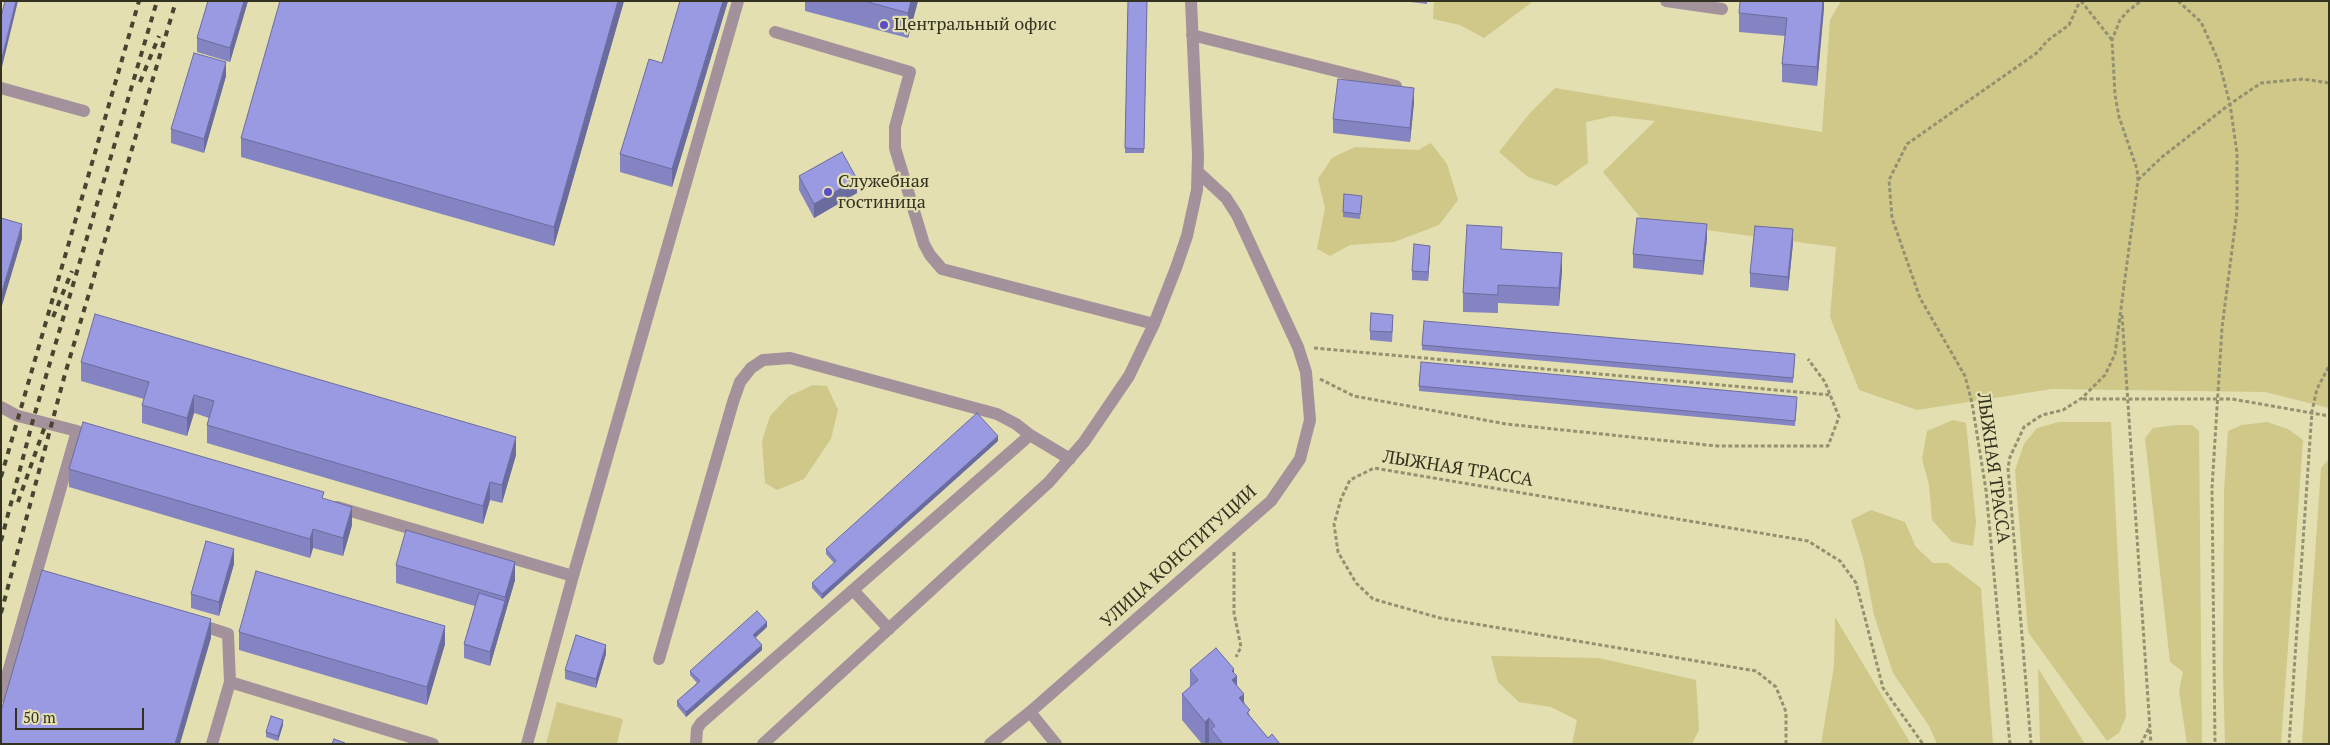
<!DOCTYPE html>
<html>
<head>
<meta charset="utf-8">
<style>
	body { margin:0 }
	#map { position:relative; width:2330px; height:745px; overflow:hidden; background:#e3dfb1; font-family:"PT Serif",serif }
	canvas { display:block }
	.frame { position:absolute; inset:0; border:2px solid #33311f; pointer-events:none }
	.scale { position:absolute; left:15px; top:708px; width:129px; height:22px; box-sizing:border-box; border:2px solid #33311f; border-top:0; padding-left:6px; font-size:15px; line-height:18px; white-space:nowrap; color:#33311f; -webkit-text-stroke:4px #e3dfb1; paint-order:stroke }
</style>
</head>
<body>
<div id="map">
<canvas width="2330" height="745"></canvas>
<div class="frame"></div>
<div class="scale">50 m</div>
</div>
<script>
const ctx = document.querySelector('canvas').getContext('2d');
ctx.lineJoin = 'round';
function paint(path, color) { ctx.fillStyle = color; ctx.fill(path, 'evenodd'); }
const toPath = rows => new Path2D(rows.map(r => 'M' + r).join(''));
function trace(path, color, width, dash) { ctx.strokeStyle = color; ctx.lineWidth = width; ctx.lineCap = dash ? 'butt' : 'round'; ctx.setLineDash(dash || []); ctx.stroke(path); }
function drawText(font, color, halo, rows, align = 'center') {
  ctx.font = font + ' "PT Serif",serif'; ctx.lineWidth = 4.5; ctx.setLineDash([]); ctx.textBaseline = 'middle'; ctx.strokeStyle = halo; ctx.fillStyle = color; for (const [text, x, y, turn = 0] of rows) {
    ctx.save(); ctx.translate(x, y); ctx.rotate((+turn || 0) * Math.PI / 180); ctx.textAlign = isNaN(turn) ? turn : align; if (halo) ctx.strokeText(text, 0, 0); ctx.fillText(text, 0, 0); ctx.restore();
  }
}
paint(toPath([
	[1434,1,1529,1,1531,3,1484,38,1460,25,1433,19],
	[1841,1,2329,1,2329,408,2265,392,2052,389,1917,410,1859,390,1830,317,1836,247,1644,222,1603,172,1655,121,1613,116,1586,122,1588,163,1556,186,1528,177,1499,152,1529,114,1555,88,1822,132,1830,20],
	[1431,143,1447,164,1458,200,1439,225,1394,242,1350,245,1330,256,1317,249,1325,208,1318,179,1332,158,1355,147,1418,150],
	[813,385,827,386,838,410,831,439,804,479,777,490,765,483,762,441,770,416,789,396],
	[1953,420,1966,423,1976,522,1973,546,1952,542,1932,520,1929,485,1922,459,1927,431],
	[2059,422,2111,422,2126,717,2119,733,2107,741,2028,632,2015,470,2024,444,2037,428],
	[2267,422,2288,429,2303,440,2281,744,2225,744,2223,670,2224,492,2228,431,2242,425],
	[2176,425,2192,425,2199,431,2202,744,2187,744,2179,691,2183,672,2170,662,2145,438,2153,428],
	[2329,459,2329,744,2302,744,2321,468],
	[1871,510,1905,522,1916,547,1933,563,1948,563,1981,588,1993,744,1937,744,1929,726,1893,673,1874,615,1863,558,1851,520],
	[1835,617,1911,744,1821,744,1834,666],
	[1491,656,1599,658,1696,680,1699,730,1692,744,1572,744,1577,720,1551,707,1519,702,1498,682],
	[2038,668,2085,744,2040,744],
	[557,702,623,719,617,744,546,744]
]), '#cfc889');
trace(toPath([
	[2081,1,2112,40],
	[2178,1,2201,22,2219,62,2230,104,2237,153,2237,211,2222,328,2212,488,2215,744],
	[2138,180,2162,157,2230,104,2261,83,2303,79,2329,83],
	[2122,315,2151,744],
	[1314,348,1831,395],
	[1320,379,1354,396,1506,424,1717,446,1828,446,1839,417,1825,382,1808,359],
	[2083,399,2232,399,2329,416],
	[1234,552,1234,613,1241,647,1236,657],
	[1786,744,1786,712,1776,687,1756,671,1440,618,1373,599,1356,583,1338,552,1334,524,1341,499,1350,480,1374,468,1808,541,1840,561,1856,583,1883,688,1923,744],
	[2010,744,1986,490,1972,403,1965,376,1920,298,1892,218,1889,180,1907,144,2038,52,2047,41,2069,25,2080,1],
	[2031,744,2008,468,2010,457,2024,427,2042,415,2063,410,2082,398,2105,375,2115,354,2138,180,2137,169,2119,117,2115,95,2112,40,2120,20,2128,11,2141,1],
	[2141,744,2150,726],
	[2289,744,2312,411,2317,389,2329,366]
]), '#949170', 3, [4, 2.5]);
trace(toPath([
	[1666,1,1722,9],
	[775,32,910,72,895,127,895,148,924,244,930,255,942,269,1154,324],
	[1192,35,1396,86],
	[1,88,84,111],
	[1,407,18,416,77,431,1,697],
	[337,507,573,576],
	[853,590,889,629],
	[195,623,228,634,230,682,212,744],
	[659,659,733,402,740,382,751,368,763,360,790,358,997,414,1016,424,1030,435,1070,459],
	[230,682,433,744],
	[1030,712,1056,744],
	[527,744,573,576,738,1],
	[696,744,697,729,701,723,1030,435],
	[763,744,1049,482,1084,442,1129,376,1154,324,1176,268,1187,236,1197,190,1198,155,1191,1],
	[990,744,1030,712,1271,501,1300,459,1310,420,1306,372,1298,347,1237,215,1226,198,1198,172]
]), '#a3919b', 12);
trace(toPath([
	[140,82,159,36],
	[53,317,72,271],
	[1,477,139,1],
	[18,502,45,426],
	[1,541,33,420,157,1],
	[1,613,65,374,176,1]
]), '#47442f', 4, [6, 6]);
paint(toPath([
	[208,1,248,1,230,62,197,52,197,38],
	[624,1,554,246,241,157,241,138],
	[680,1,728,1,672,187,620,172,620,154,662,63],
	[805,1,918,1,908,38,805,11],
	[1128,1,1147,1,1144,153,1125,153],
	[1402,1,1427,1,1427,4],
	[1824,1,1817,86,1782,82,1782,64,1785,36,1739,32,1739,13],
	[226,76,204,153,171,143,171,129],
	[1414,102,1410,142,1333,133,1333,119],
	[799,176,857,193,814,218,799,190],
	[1362,201,1360,219,1343,217,1343,212],
	[1707,238,1703,275,1633,268,1633,254],
	[1793,243,1788,291,1750,287,1750,273],
	[1502,249,1562,271,1559,306,1498,303,1498,313,1463,312,1463,293],
	[1430,255,1428,281,1412,280,1412,271],
	[1393,324,1392,342,1370,340,1370,331],
	[1422,345,1795,359,1793,383,1422,350],
	[81,362,516,455,502,503,490,500,483,524,207,443,207,425,209,418,194,413,187,436,142,423,142,405,144,399,81,381],
	[1419,386,1797,402,1795,426,1419,391],
	[998,441,822,599,812,588,812,583,834,563,826,554,826,549],
	[69,469,324,499,352,525,343,556,313,548,310,558,69,487],
	[234,564,219,616,191,608,191,594],
	[396,565,515,580,490,666,464,658,464,644,475,606,396,583],
	[767,627,755,638,762,650,686,717,677,706,677,701,697,683,690,675,690,671],
	[239,632,445,644,427,705,239,650],
	[606,654,596,688,565,679,565,670],
	[1190,670,1234,673,1237,685,1250,716,1268,738,1280,744,1202,744,1182,720,1182,694,1190,688],
	[283,725,278,741,266,737,266,732]
]), '#8484c2');
paint(toPath([
	[16,1,18,1,1,71,1,62],
	[244,1,248,1,230,62,230,48],
	[618,1,624,1,554,246,554,227],
	[723,1,728,1,672,187,672,169],
	[911,1,918,1,908,38,908,13],
	[1823,1,1824,1,1824,9,1817,86,1817,67],
	[226,62,226,76,204,153,204,139],
	[1414,88,1414,102,1410,142,1410,128],
	[857,179,857,193,814,218,814,204],
	[22,224,22,239,1,309,1,295],
	[1707,224,1707,238,1703,275,1703,261],
	[1793,229,1793,243,1788,291,1788,277],
	[1430,246,1430,255,1428,281,1428,272],
	[1562,253,1562,271,1559,306,1559,288],
	[194,395,194,413,187,436,187,418],
	[998,436,998,441,822,599,822,594],
	[516,437,516,455,502,503,502,485],
	[490,482,490,500,483,524,483,506],
	[352,507,352,525,343,556,343,538],
	[313,529,313,548,310,558,310,539],
	[234,549,234,564,219,616,219,602],
	[515,562,515,580,490,666,490,652,505,601,505,597],
	[211,619,211,638,180,744,175,744],
	[767,622,767,627,753,640,753,635],
	[445,626,445,644,427,705,427,687],
	[606,645,606,654,596,688,596,679],
	[762,645,762,650,686,717,686,712],
	[1234,669,1234,678,1237,676,1237,702,1232,705,1232,671],
	[1244,694,1244,720,1239,698],
	[1209,718,1209,744,1205,744,1205,722],
	[283,720,283,725,278,741,278,736]
]), '#6b6c9e');
const building = toPath([
	[5,1,16,1,1,62,1,17,5,1],
	[208,1,244,1,230,48,197,38,208,1],
	[280,1,618,1,554,227,241,138,280,1],
	[680,1,723,1,672,169,620,154,649,59,662,63,680,1],
	[864,1,911,1,908,13,864,1],
	[1128,1,1147,1,1144,149,1125,148,1128,1],
	[1740,1,1823,1,1817,67,1782,64,1787,18,1739,13,1740,1],
	[194,53,226,62,204,139,171,129,194,53],
	[1338,79,1414,88,1410,128,1333,119,1338,79],
	[842,152,857,179,814,204,799,176,842,152],
	[1344,194,1362,196,1360,214,1343,212,1344,194],
	[1,218,22,224,1,295,1,218],
	[1637,218,1707,224,1703,261,1633,254,1637,218],
	[1467,225,1502,227,1501,249,1562,253,1559,288,1498,285,1498,295,1463,293,1467,225],
	[1755,226,1793,229,1788,277,1750,273,1755,226],
	[1414,244,1430,246,1428,272,1412,271,1414,244],
	[1371,313,1393,315,1392,332,1370,331,1371,313],
	[95,314,516,437,502,485,490,482,483,506,207,425,214,401,194,395,187,418,142,405,149,382,81,362,95,314],
	[1424,321,1795,354,1793,378,1422,345,1424,321],
	[1421,362,1797,397,1795,421,1419,386,1421,362],
	[977,413,998,436,822,594,812,583,836,561,826,549,977,413],
	[83,422,324,492,322,498,352,507,343,538,313,529,310,539,69,469,83,422],
	[406,530,515,562,505,597,396,565,406,530],
	[206,541,234,549,219,602,191,594,206,541],
	[42,570,211,619,175,744,1,744,1,711,42,570],
	[256,571,445,626,427,687,239,632,256,571],
	[479,593,505,601,490,652,464,644,479,593],
	[757,611,767,622,753,635,762,645,686,712,677,701,700,681,690,671,757,611],
	[576,635,606,645,596,679,565,670,576,635],
	[1216,648,1234,669,1232,671,1237,676,1232,680,1244,694,1239,698,1250,710,1247,713,1268,738,1272,734,1280,744,1223,744,1211,729,1215,726,1209,718,1205,722,1182,694,1198,680,1190,670,1216,648],
	[271,716,283,720,278,736,266,732,271,716],
	[334,739,345,743,345,744,332,744,334,739]
]);
paint(building, '#999ae1');
trace(building, '#6b6c9e', 1);
for (const [x, y, r, color] of [
	[884,25,5,"#5a4dc5"],
	[828,192,5,"#5a4dc5"]
]) { const dot = new Path2D(); dot.arc(x, y, r, 0, 2 * Math.PI); ctx.fillStyle = color; ctx.fill(dot); trace(dot, '#e3dfb1', 2); }
drawText('18px', '#33311f', '#e3dfb1', [
	["Центральный офис",894,25],
	["Служебная",838,182],
	["гостиница",838,203]
], 'left');
drawText('18px', '#33311f', '#e3dfb1', [
	["ЛЫЖНАЯ ТРАССА",1993,468,82],
	["ЛЫЖНАЯ ТРАССА",1458,469,9],
	["УЛИЦА КОНСТИТУЦИИ",1179,557,-42]
]);
</script>
</body>
</html>
